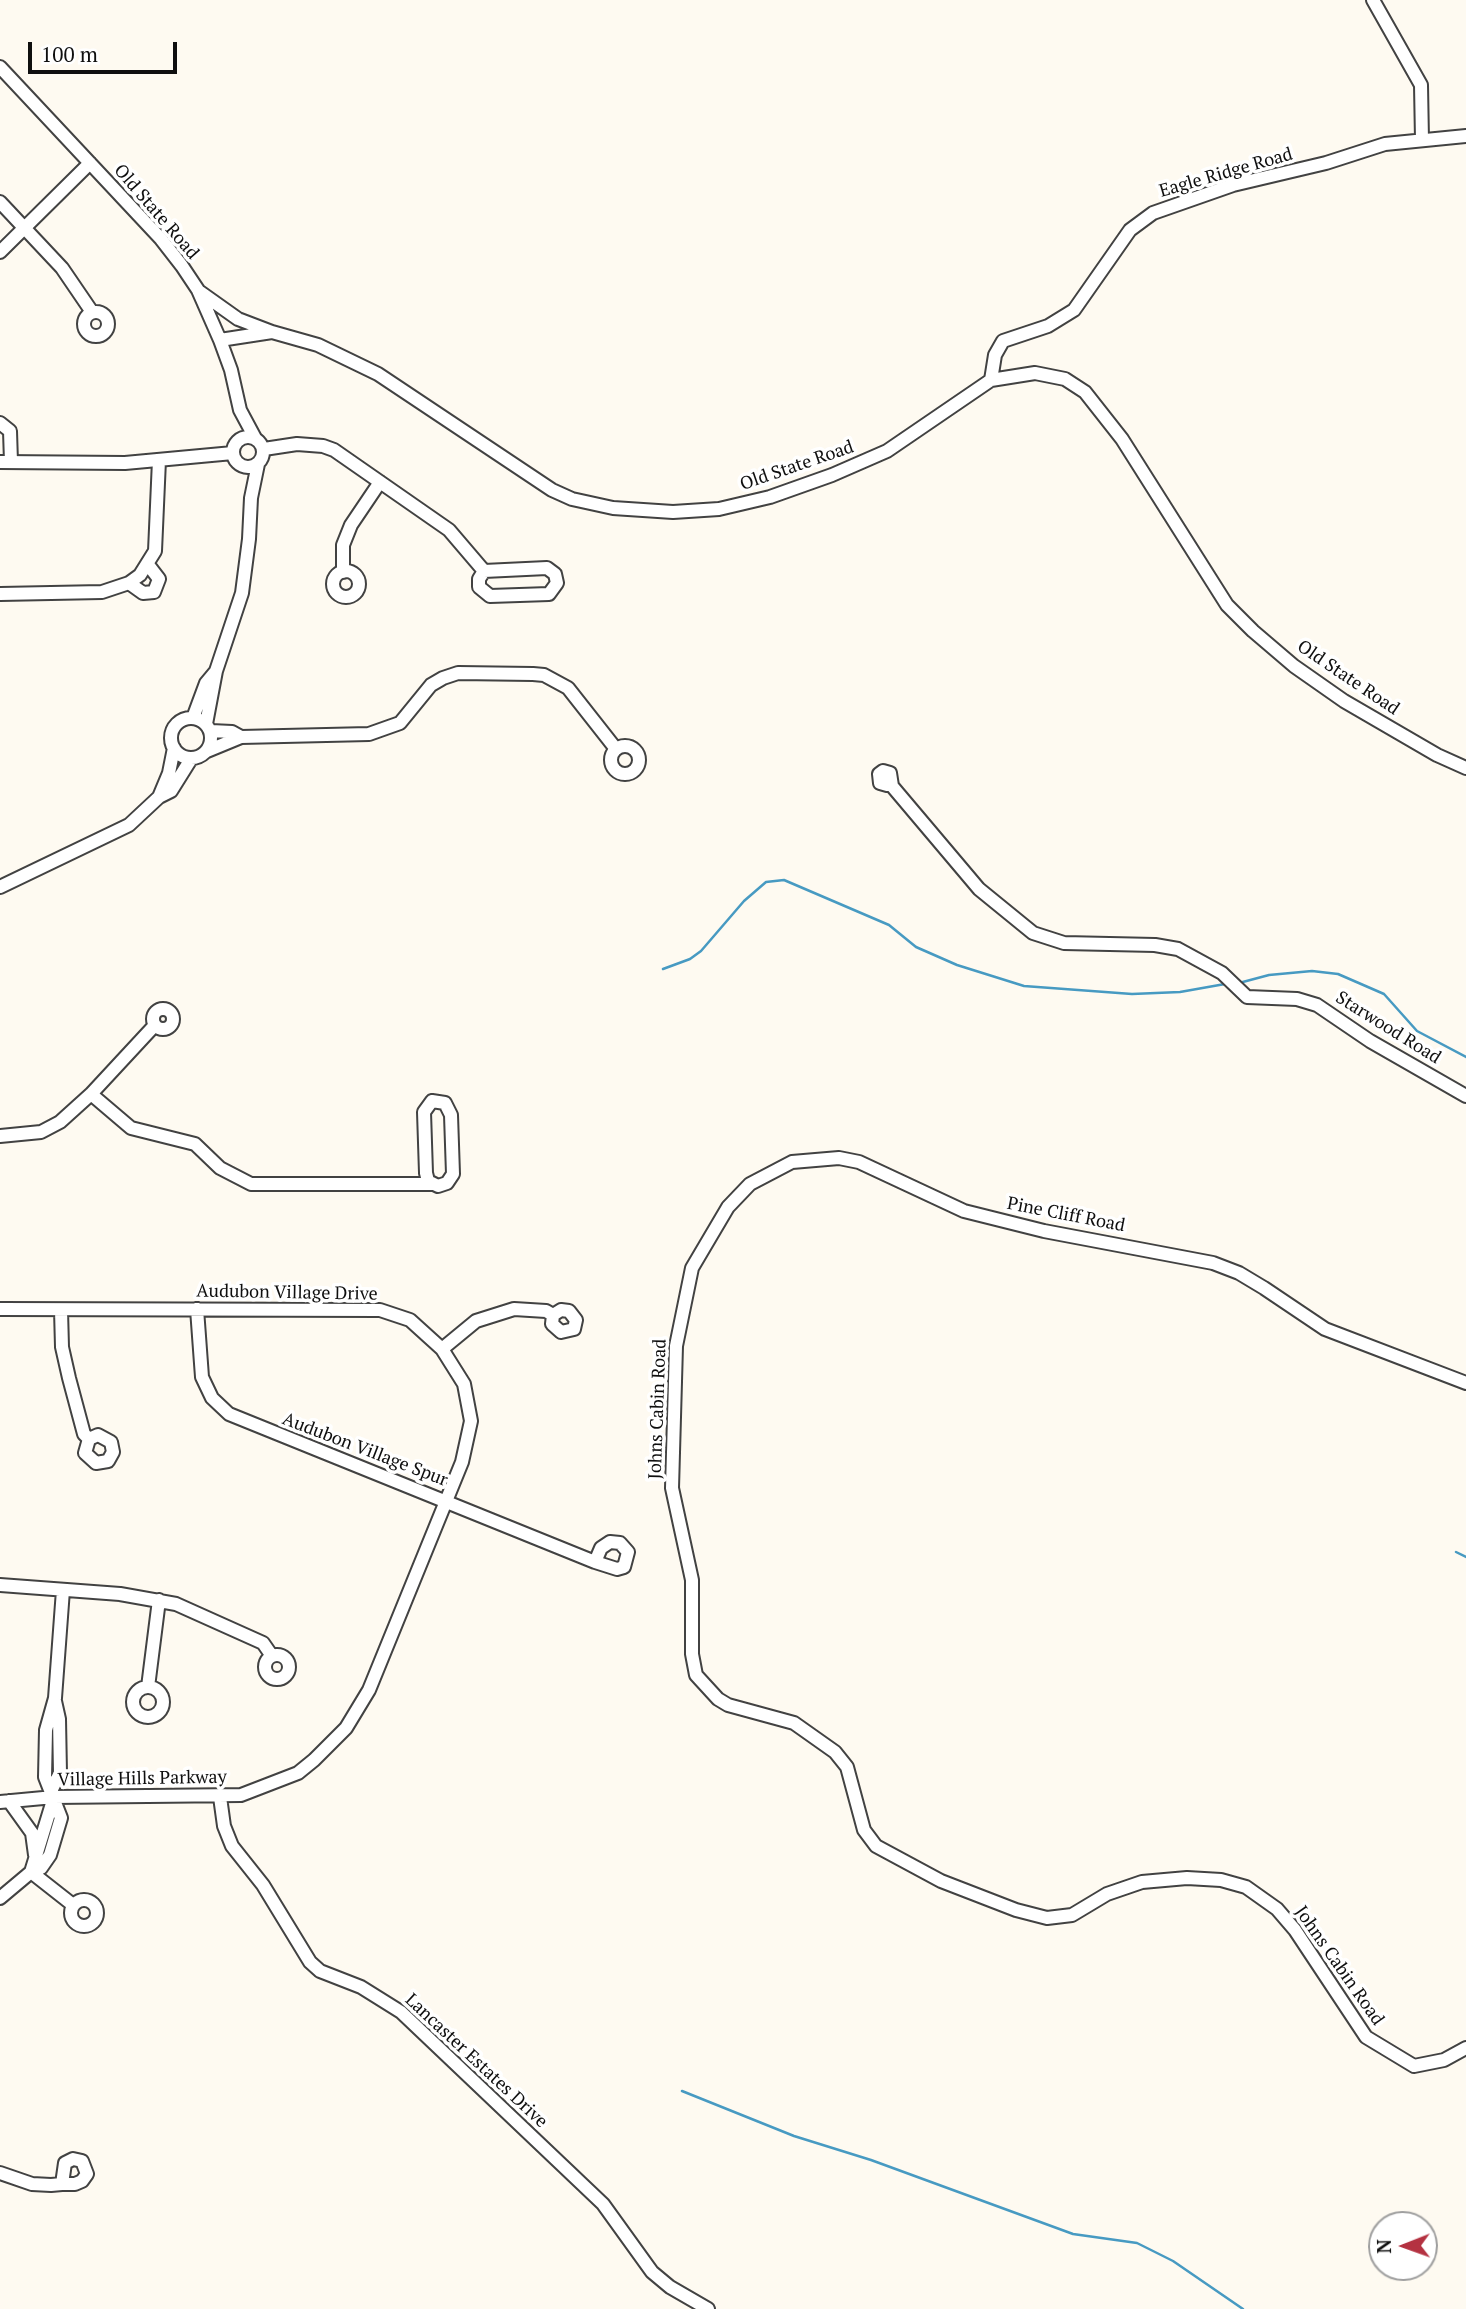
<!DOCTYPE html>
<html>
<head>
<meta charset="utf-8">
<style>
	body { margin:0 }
	#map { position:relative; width:1466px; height:2309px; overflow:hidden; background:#fefaf1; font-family:"PT Serif",serif }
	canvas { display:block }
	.north { position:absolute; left:1368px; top:2211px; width:70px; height:70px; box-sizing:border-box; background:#fff; border:2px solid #9f9f9f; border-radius:50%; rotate:269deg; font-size:19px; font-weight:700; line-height:28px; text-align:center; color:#0f0f0f }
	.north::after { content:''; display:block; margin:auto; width:24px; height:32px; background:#b43241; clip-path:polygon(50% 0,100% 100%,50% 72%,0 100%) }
	.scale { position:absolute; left:28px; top:42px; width:149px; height:32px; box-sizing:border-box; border:4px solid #0f0f0f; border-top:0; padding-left:9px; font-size:21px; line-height:24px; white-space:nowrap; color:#0f0f0f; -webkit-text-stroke:5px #fff; paint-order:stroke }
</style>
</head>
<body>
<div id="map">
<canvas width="1466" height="2309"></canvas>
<div class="north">N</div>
<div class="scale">100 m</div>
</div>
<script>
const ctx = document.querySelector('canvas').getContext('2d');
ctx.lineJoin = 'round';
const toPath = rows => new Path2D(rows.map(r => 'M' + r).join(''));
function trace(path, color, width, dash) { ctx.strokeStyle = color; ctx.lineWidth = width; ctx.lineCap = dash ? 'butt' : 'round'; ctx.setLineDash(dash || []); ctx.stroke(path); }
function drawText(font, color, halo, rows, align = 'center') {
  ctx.font = font + ' "PT Serif",serif'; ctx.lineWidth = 7; ctx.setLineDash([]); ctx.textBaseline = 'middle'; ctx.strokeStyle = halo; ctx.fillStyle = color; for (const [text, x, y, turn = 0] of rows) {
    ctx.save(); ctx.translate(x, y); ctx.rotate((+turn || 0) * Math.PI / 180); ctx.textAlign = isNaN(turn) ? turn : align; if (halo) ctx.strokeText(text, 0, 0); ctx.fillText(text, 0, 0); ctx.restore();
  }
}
trace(toPath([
	[663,969,690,959,701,951,744,901,766,882,784,880,889,925,916,947,957,965,1024,986,1132,994,1180,992,1225,984],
	[1239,983,1269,975,1312,971,1338,974,1384,994,1417,1031,1466,1057],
	[1456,1552,1466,1557],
	[682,2091,794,2136,871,2160,1073,2234,1137,2243,1173,2261,1243,2309]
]), '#479ac2', 2.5);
const minor = toPath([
	[1373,0,1421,85,1422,140],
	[0,67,161,239,182,266,198,290,220,340,231,370,240,410,255,438],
	[0,202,62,268,92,312],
	[0,252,90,163],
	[200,292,238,319,272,332],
	'84 324a12 12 0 1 1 24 0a12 12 0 1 1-24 0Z',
	[220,340,272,332,318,345,378,374,552,490,572,499,613,508,673,512,719,509,770,497,832,475,887,451,991,380,1035,373,1065,379,1085,392,1122,439,1227,605,1253,631,1294,666,1344,701,1437,755,1466,768],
	[991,380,995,355,1003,341,1048,326,1074,310,1130,230,1153,213,1233,185,1326,163,1385,144,1466,136],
	[0,423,10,431,11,462],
	'233 452a15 15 0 1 1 30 0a15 15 0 1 1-30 0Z',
	[264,449,297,444,323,446,334,450,449,530,484,571,547,568,555,574,557,583,549,594,490,596,479,587,479,579,484,571],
	[0,462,125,463,233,453],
	'333 584a13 13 0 1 1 26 0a13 13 0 1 1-26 0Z',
	[343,572,343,545,351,525,380,482],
	[129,583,143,593,154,592,159,579,149,566],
	[0,594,102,592,129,583,140,575,155,551,159,460],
	'171 738a20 20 0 1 1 40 0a20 20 0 1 1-40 0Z',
	[193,718,206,683,216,671],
	[206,724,216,671,242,593,249,539,251,498,258,464],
	[211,731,232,732,241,737,369,734,400,723,431,685,443,678,458,673,533,674,544,675,568,688,616,749],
	'611 760a14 14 0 1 1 28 0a14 14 0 1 1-28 0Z',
	[207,751,241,737],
	[891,782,887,785,880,783,879,774,883,771,890,773,892,786,979,889,1033,933,1064,943,1155,945,1178,949,1222,973,1247,997,1297,999,1317,1005,1370,1041,1466,1096],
	[159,797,169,773,174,748],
	[0,887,129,825,159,797,171,791,191,759],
	'153 1019a10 10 0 1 1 20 0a10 10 0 1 1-20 0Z',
	[91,1094,131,1128,195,1144,220,1168,251,1184,432,1184],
	[432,1101,445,1103,451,1115,453,1174,447,1183,438,1186,428,1181,426,1173,424,1112,432,1101],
	[0,1136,41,1132,60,1122,91,1094,155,1025],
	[0,1309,380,1310,410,1320,442,1349,464,1384,471,1421,462,1462,369,1690,346,1728,314,1760,298,1773,241,1795,54,1797,0,1802],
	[197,1309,202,1377,212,1398,229,1414,595,1562,617,1569,624,1567,628,1552,620,1543,610,1542,601,1548,595,1562],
	[61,1310,62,1347,69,1378,84,1434,89,1439,85,1453,96,1463,108,1461,113,1452,111,1442,98,1435,89,1439],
	[442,1349,476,1321,514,1309,546,1311,553,1315,552,1324,561,1332,574,1329,576,1320,569,1311,561,1310,553,1315],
	[1466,1383,1325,1329,1264,1288,1239,1273,1213,1263,1044,1231,964,1211,859,1162,839,1158,792,1162,750,1184,728,1207,692,1268,676,1346,672,1488,692,1580,692,1654,696,1675,718,1699,728,1705,794,1723,835,1752,847,1767,864,1830,876,1846,941,1881,1016,1910,1047,1918,1072,1915,1107,1894,1142,1882,1187,1878,1221,1880,1246,1887,1277,1909,1295,1930,1366,2037,1414,2066,1444,2060,1466,2048],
	[0,1585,120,1594,176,1604,263,1643,272,1656],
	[63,1590,55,1698,46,1730,45,1777,61,1818,50,1855,41,1868,31,1872,73,1905],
	'265 1667a12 12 0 1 1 24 0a12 12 0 1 1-24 0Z',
	[148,1687,159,1600],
	'133 1702a15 15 0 1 1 30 0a15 15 0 1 1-30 0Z',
	[52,1789,60,1773,59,1719,55,1701],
	[220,1797,224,1826,232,1846,263,1885,310,1962,320,1971,361,1987,401,2012,603,2204,652,2272,670,2287,708,2309],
	[9,1801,32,1833,35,1855],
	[0,1898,31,1872,54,1797],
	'71 1913a13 13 0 1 1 26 0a13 13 0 1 1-26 0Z',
	[0,2173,32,2184,51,2185,62,2184,75,2184,82,2181,87,2174,82,2161,73,2159,65,2163,62,2184]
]);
trace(minor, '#424242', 16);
trace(minor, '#fff', 12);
drawText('18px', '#0f0f0f', '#fff', [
	["Eagle Ridge Road",1226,173,-16],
	["Old State Road",156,212,49],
	["Old State Road",797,466,-19],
	["Old State Road",1348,678,34],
	["Starwood Road",1388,1028,32],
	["Pine Cliff Road",1066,1215,11],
	["Audubon Village Drive",287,1293,1],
	["Johns Cabin Road",658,1409,-88],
	["Audubon Village Spur",365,1450,21],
	["Village Hills Parkway",142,1779,-1],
	["Johns Cabin Road",1339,1966,55],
	["Lancaster Estates Drive",476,2061,43]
]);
</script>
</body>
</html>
